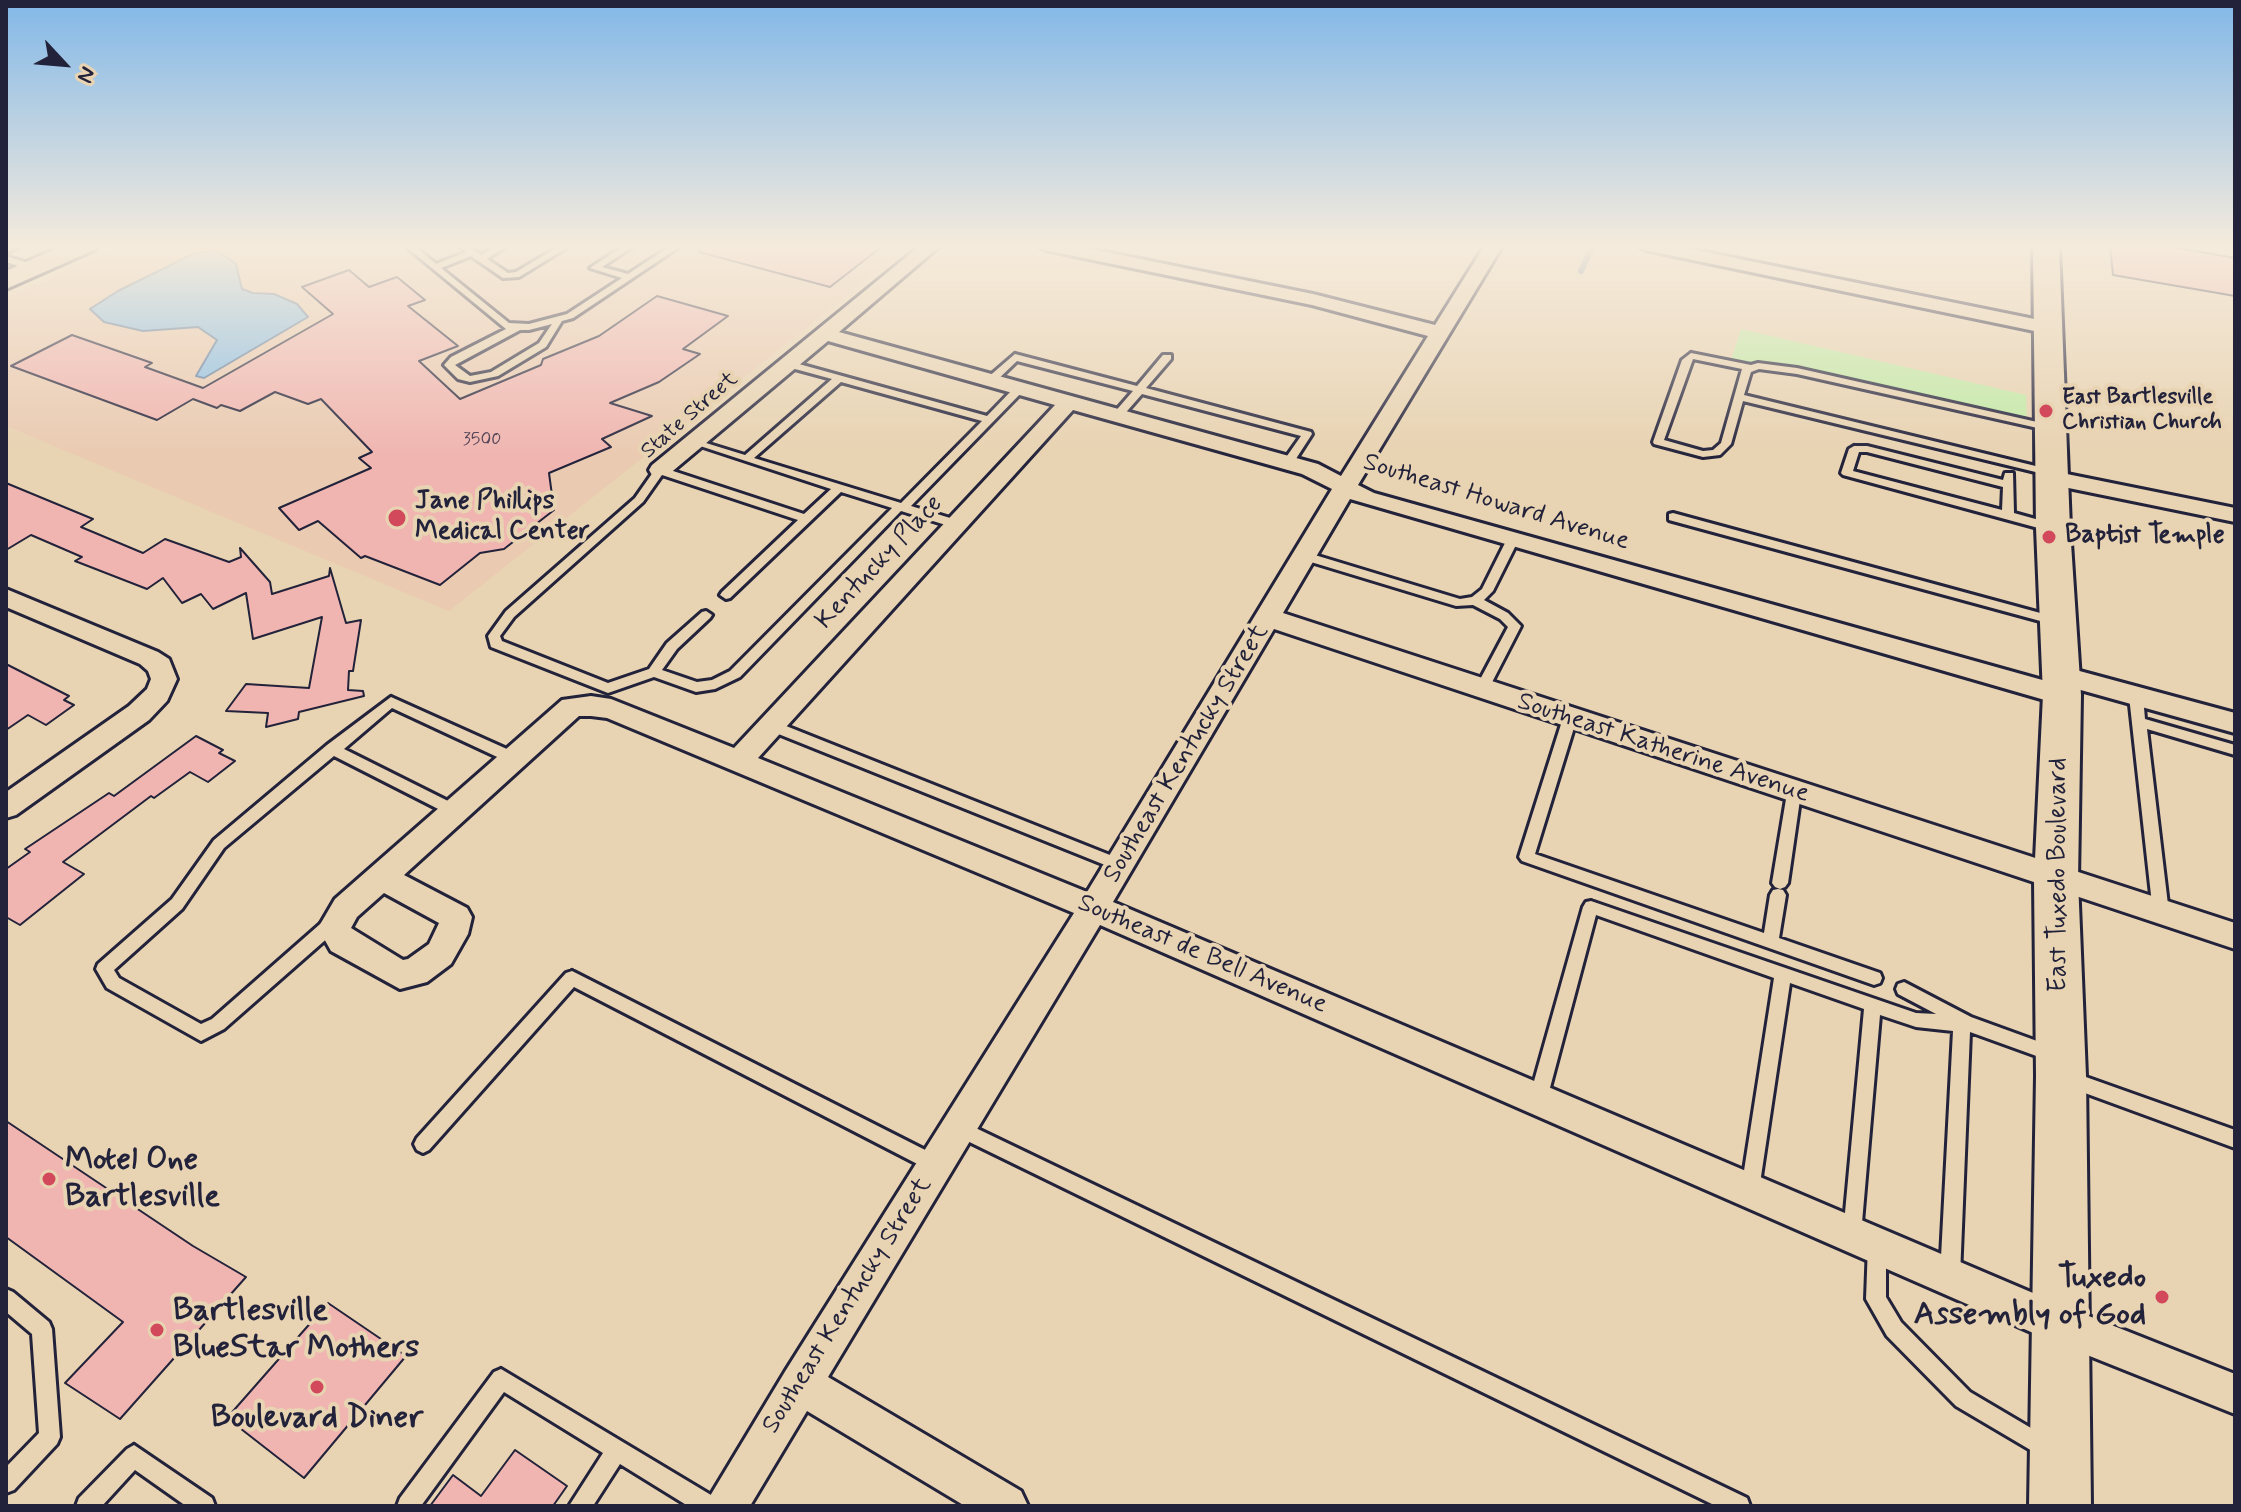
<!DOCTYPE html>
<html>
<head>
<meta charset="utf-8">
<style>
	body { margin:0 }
	#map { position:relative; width:2241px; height:1512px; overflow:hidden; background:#e8d3b2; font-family:Mynerve,sans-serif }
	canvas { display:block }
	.frame { position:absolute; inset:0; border:8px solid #22223b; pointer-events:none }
	.north { position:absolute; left:24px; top:24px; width:80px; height:80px; -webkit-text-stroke:6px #e8d3b2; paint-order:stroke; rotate:116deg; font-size:22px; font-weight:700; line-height:32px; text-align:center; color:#22223b }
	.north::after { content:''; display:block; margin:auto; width:28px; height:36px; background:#22223b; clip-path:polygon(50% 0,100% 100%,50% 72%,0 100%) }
</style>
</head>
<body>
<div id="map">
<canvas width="2241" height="1512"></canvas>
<div class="frame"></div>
<div class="north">N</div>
</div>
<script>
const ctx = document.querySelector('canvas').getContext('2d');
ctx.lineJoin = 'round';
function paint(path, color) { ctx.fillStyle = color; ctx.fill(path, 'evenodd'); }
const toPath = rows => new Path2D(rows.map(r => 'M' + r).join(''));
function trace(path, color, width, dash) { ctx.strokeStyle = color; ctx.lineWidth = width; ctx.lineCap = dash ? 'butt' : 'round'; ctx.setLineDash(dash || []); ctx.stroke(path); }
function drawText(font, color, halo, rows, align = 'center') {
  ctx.font = font + ' Mynerve,sans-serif'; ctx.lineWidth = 8; ctx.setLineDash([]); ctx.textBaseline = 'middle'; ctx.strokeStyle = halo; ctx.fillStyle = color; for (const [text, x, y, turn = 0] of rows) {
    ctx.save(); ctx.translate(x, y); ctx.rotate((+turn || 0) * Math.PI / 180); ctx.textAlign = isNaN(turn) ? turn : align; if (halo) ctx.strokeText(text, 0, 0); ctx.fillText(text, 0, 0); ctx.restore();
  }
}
paint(toPath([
	[122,245,911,245,449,611,6,426,6,299]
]), '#eacab1');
paint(toPath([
	[1741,329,2026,395,2027,423,1769,363,1744,364,1731,360]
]), '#c2eaa6');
const water = toPath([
	[216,250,236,264,242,289,253,293,274,294,297,304,308,317,204,378,196,376,217,340,198,327,143,331,104,322,90,309,118,291,195,253,216,250]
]);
paint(water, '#8abfe7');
trace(water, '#6080a2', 2);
trace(toPath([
	[1581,271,1593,245]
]), '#6080a2', 6);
const building = toPath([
	[700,245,884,245,830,287,699,252,700,245],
	[2110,245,2161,245,2235,258,2235,296,2113,275,2110,245],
	[349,270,369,287,397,277,425,300,408,306,458,346,419,361,460,399,541,365,543,359,599,336,657,296,728,316,683,349,700,354,659,382,610,403,652,416,602,439,611,447,549,473,554,510,504,549,480,553,440,585,365,556,361,558,318,521,299,530,279,508,371,468,359,458,372,452,321,399,308,404,275,392,240,411,221,405,217,408,193,399,157,420,11,366,72,335,152,363,145,367,203,388,333,314,302,287,349,270],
	[6,483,93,519,81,527,143,553,165,539,229,562,241,557,240,548,270,582,272,594,329,576,330,568,346,623,361,620,353,671,349,671,348,690,363,691,364,696,299,712,298,719,266,727,268,713,226,711,246,684,309,688,322,617,253,639,246,593,213,609,201,594,182,603,163,578,147,589,75,561,82,557,31,535,6,550,6,483],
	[6,664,69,696,64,700,74,705,46,725,28,715,6,730,6,664],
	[196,736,223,750,219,753,235,761,208,782,190,772,154,798,151,796,63,862,84,874,20,925,6,917,6,869,30,852,25,849,109,793,114,796,196,736],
	[6,1121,193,1246,246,1277,120,1419,65,1383,123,1322,6,1237,6,1121],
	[328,1303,406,1356,304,1478,227,1418,328,1303],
	[515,1450,567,1486,553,1506,430,1506,453,1475,481,1496,515,1450]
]);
paint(building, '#f0b5b0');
trace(building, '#22223b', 2);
const lane = toPath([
	[10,245,21,245,6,253,6,247,10,245],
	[404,245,413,245,436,264,466,252,458,245,467,245,481,255,498,245,508,245,487,259,508,273,516,272,561,245,571,245,519,277,503,278,471,256,441,268,509,323,529,324,567,314,622,278,590,268,625,245,635,245,602,267,628,274,672,245,682,245,573,318,562,321,546,347,498,376,470,382,458,379,444,365,451,357,506,329,404,245],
	[552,324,539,343,491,372,470,376,455,365,520,330,529,330,552,324],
	[6,256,37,266,39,268,34,271,6,262,6,256],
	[1691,353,1751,365,1758,363,1797,368,2055,426,2055,430,2051,431,1797,374,1759,369,1751,372,1744,395,2052,470,2058,473,2052,476,1743,401,1731,444,1720,455,1703,457,1654,444,1653,442,1682,360,1691,353],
	[1693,359,1742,369,1721,443,1713,450,1703,451,1664,440,1693,359],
	[1015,354,1137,386,1163,355,1171,355,1171,359,1146,388,1311,432,1312,434,1292,465,1288,466,1282,463,1301,436,1142,394,1121,418,1113,418,1113,414,1133,391,1017,361,994,383,986,383,986,379,1015,354],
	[788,361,987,416,1015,387,1023,387,1023,391,911,506,960,521,960,527,952,527,901,511,740,677,715,689,696,692,654,677,608,693,491,647,488,636,506,611,635,498,656,468,664,468,804,514,831,489,688,442,693,439,745,455,832,379,784,366,783,364,788,361],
	[841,382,982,421,901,503,754,458,841,382],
	[662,475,798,520,722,592,720,595,726,599,730,598,841,492,892,508,730,671,712,680,697,682,662,670,677,649,710,618,712,615,706,611,702,612,667,643,649,669,608,683,502,641,500,636,514,617,643,502,662,475],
	[1854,446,1867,446,2003,480,2005,473,2013,473,2014,513,2057,525,2059,528,2053,532,1843,475,1841,473,1849,449,1854,446],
	[1859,452,1867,452,2003,487,2002,510,1853,471,1859,452],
	[1673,513,2055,617,2061,621,2055,625,1669,520,1669,514,1673,513],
	[1513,535,1519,539,1493,591,1484,600,1508,613,1521,626,1487,692,1482,694,1475,689,1508,627,1500,619,1473,605,1456,606,1301,559,1299,556,1305,552,1460,599,1472,597,1482,589,1507,539,1513,535],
	[2136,691,2143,696,2145,719,2235,745,2235,755,2147,729,2169,913,2167,918,2161,920,2155,918,2153,913,2129,696,2136,691],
	[391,697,518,754,520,758,518,762,513,763,508,762,392,708,344,749,460,807,462,811,460,815,450,815,334,756,224,848,182,909,114,970,119,978,201,1024,212,1019,327,918,333,916,339,918,341,923,339,928,224,1029,201,1041,107,988,96,969,98,964,172,899,214,840,327,745,391,697],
	[1570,713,1577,718,1535,854,1764,933,1770,895,1773,890,1778,889,1783,890,1786,895,1779,938,1880,973,1882,978,1880,983,1874,985,1522,861,1519,857,1563,718,1570,713],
	[771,720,1125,861,1128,865,1125,869,1120,871,1115,869,766,729,764,725,766,721,771,720],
	[1794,787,1799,789,1801,793,1788,883,1785,887,1780,889,1775,887,1772,883,1787,793,1789,789,1794,787],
	[1591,901,1916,1013,1936,1014,1898,994,1896,989,1898,984,1904,982,1971,1017,2059,1049,2061,1054,2059,1059,2053,1062,1970,1032,1960,1276,1957,1283,1950,1286,1943,1283,1940,1276,1953,1031,1916,1027,1880,1015,1861,1234,1859,1241,1852,1243,1845,1241,1843,1234,1864,1009,1790,983,1759,1190,1756,1196,1750,1199,1744,1196,1741,1190,1774,978,1596,915,1547,1099,1544,1105,1538,1107,1532,1105,1529,1099,1583,907,1586,902,1591,901],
	[572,971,941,1158,944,1164,941,1170,935,1173,929,1170,574,987,429,1150,423,1153,417,1150,414,1144,417,1138,566,973,572,971],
	[2069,1071,2235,1130,2235,1148,2063,1085,2060,1079,2063,1073,2069,1071],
	[959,1120,1747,1498,1750,1506,1716,1506,953,1134,950,1128,953,1122,959,1120],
	[1877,1236,1884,1238,1886,1245,1886,1297,1901,1322,1970,1392,2053,1441,2056,1448,2053,1455,2046,1458,2039,1455,1956,1406,1887,1336,1866,1299,1868,1245,1870,1238,1877,1236],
	[6,1289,13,1292,49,1322,52,1329,60,1437,57,1444,14,1490,6,1493,6,1467,39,1433,32,1334,6,1312,6,1289],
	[501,1369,716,1498,719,1506,688,1506,620,1464,593,1506,569,1506,603,1453,504,1392,421,1506,397,1506,400,1498,494,1372,501,1369],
	[134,1445,212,1498,215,1506,186,1506,135,1470,102,1506,76,1506,79,1498,127,1449,134,1445]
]);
const street = toPath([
	[921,245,941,245,839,332,1318,464,1341,476,1428,336,1312,305,1045,250,1036,245,1071,245,1313,294,1435,325,1485,245,1503,245,1358,485,1374,493,2071,688,2075,695,2071,702,2062,705,1350,499,1283,613,2235,923,2235,949,1274,629,1113,902,2066,1307,2235,1374,2235,1414,2047,1339,1100,925,828,1377,1021,1491,1028,1506,965,1506,807,1411,750,1506,704,1506,786,1370,1074,913,607,718,591,716,579,716,404,875,467,908,472,917,468,934,451,964,427,982,400,989,331,951,318,928,335,899,562,700,591,696,611,699,734,748,1055,405,828,341,668,475,652,475,649,470,652,465,921,245],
	[1073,410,1302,474,1332,489,1087,892,758,758,1073,410],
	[384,893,439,923,429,944,408,959,403,960,351,928,357,917,384,893],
	[1636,245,1671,245,2049,322,2059,328,2049,334,1645,250,1636,245],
	[2052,471,2235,508,2235,522,2044,483,2041,478,2044,473,2052,471],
	[6,589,158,652,169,659,177,679,167,701,149,720,16,815,6,818,6,792,129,706,147,689,151,679,148,671,140,664,6,607,6,589],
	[2061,666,2235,713,2235,733,2052,682,2048,675,2052,668,2061,666]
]);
const secondary = toPath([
	[64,245,98,245,94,250,6,289,6,271,64,245],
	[2033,245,2059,245,2070,528,2081,695,2078,880,2086,1076,2091,1506,2029,1506,2036,1076,2034,880,2043,695,2036,528,2033,245]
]);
trace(lane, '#22223b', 6);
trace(street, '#22223b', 6);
trace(secondary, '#22223b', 6);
paint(lane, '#e8d3b2');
paint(street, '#e8d3b2');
paint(secondary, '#e8d3b2');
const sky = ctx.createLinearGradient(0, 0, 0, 457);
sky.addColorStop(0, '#82b8e8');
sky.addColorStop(0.54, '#f5ebdc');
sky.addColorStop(1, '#f5ebdc00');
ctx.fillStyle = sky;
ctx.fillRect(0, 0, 2241, 457);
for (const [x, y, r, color] of [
	[2046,411,8,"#d1495b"],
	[397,518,10,"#d1495b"],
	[2049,537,8,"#d1495b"],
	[49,1179,8,"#d1495b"],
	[2162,1297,8,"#d1495b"],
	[157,1330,8,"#d1495b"],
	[317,1387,8,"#d1495b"]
]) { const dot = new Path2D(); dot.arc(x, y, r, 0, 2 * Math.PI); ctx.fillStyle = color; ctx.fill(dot); trace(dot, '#e8d3b2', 3); }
drawText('18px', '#564758', null, [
	["3500",482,440]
]);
drawText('bold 22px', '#22223b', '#e8d3b2', [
	["East Bartlesville",2062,398],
	["Christian Church",2062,423]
], 'left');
drawText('22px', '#22223b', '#e8d3b2', [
	["State Street",690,416,-41]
]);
drawText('bold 26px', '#22223b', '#e8d3b2', [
	["Jane Phillips",415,503],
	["Medical Center",415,533],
	["Baptist Temple",2065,537]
], 'left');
drawText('26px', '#22223b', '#e8d3b2', [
	["Southeast Howard Avenue",1496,503,17],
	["Kentucky Place",880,563,-47],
	["Southeast Katherine Avenue",1663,749,18],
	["Southeast Kentucky Street",1187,754,-59],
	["East Tuxedo Boulevard",2060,875,-90],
	["Southeast de Bell Avenue",1202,955,23],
	["Southeast Kentucky Street",848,1306,-58]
]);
drawText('bold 32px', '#22223b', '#e8d3b2', [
	["Motel One",65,1161],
	["Bartlesville",65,1198],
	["Tuxedo",2146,1279,"right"],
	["Assembly of God",2146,1316,"right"],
	["Bartlesville",173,1312],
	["BlueStar Mothers",173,1349],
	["Boulevard Diner",317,1419,"center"]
], 'left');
</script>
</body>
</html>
